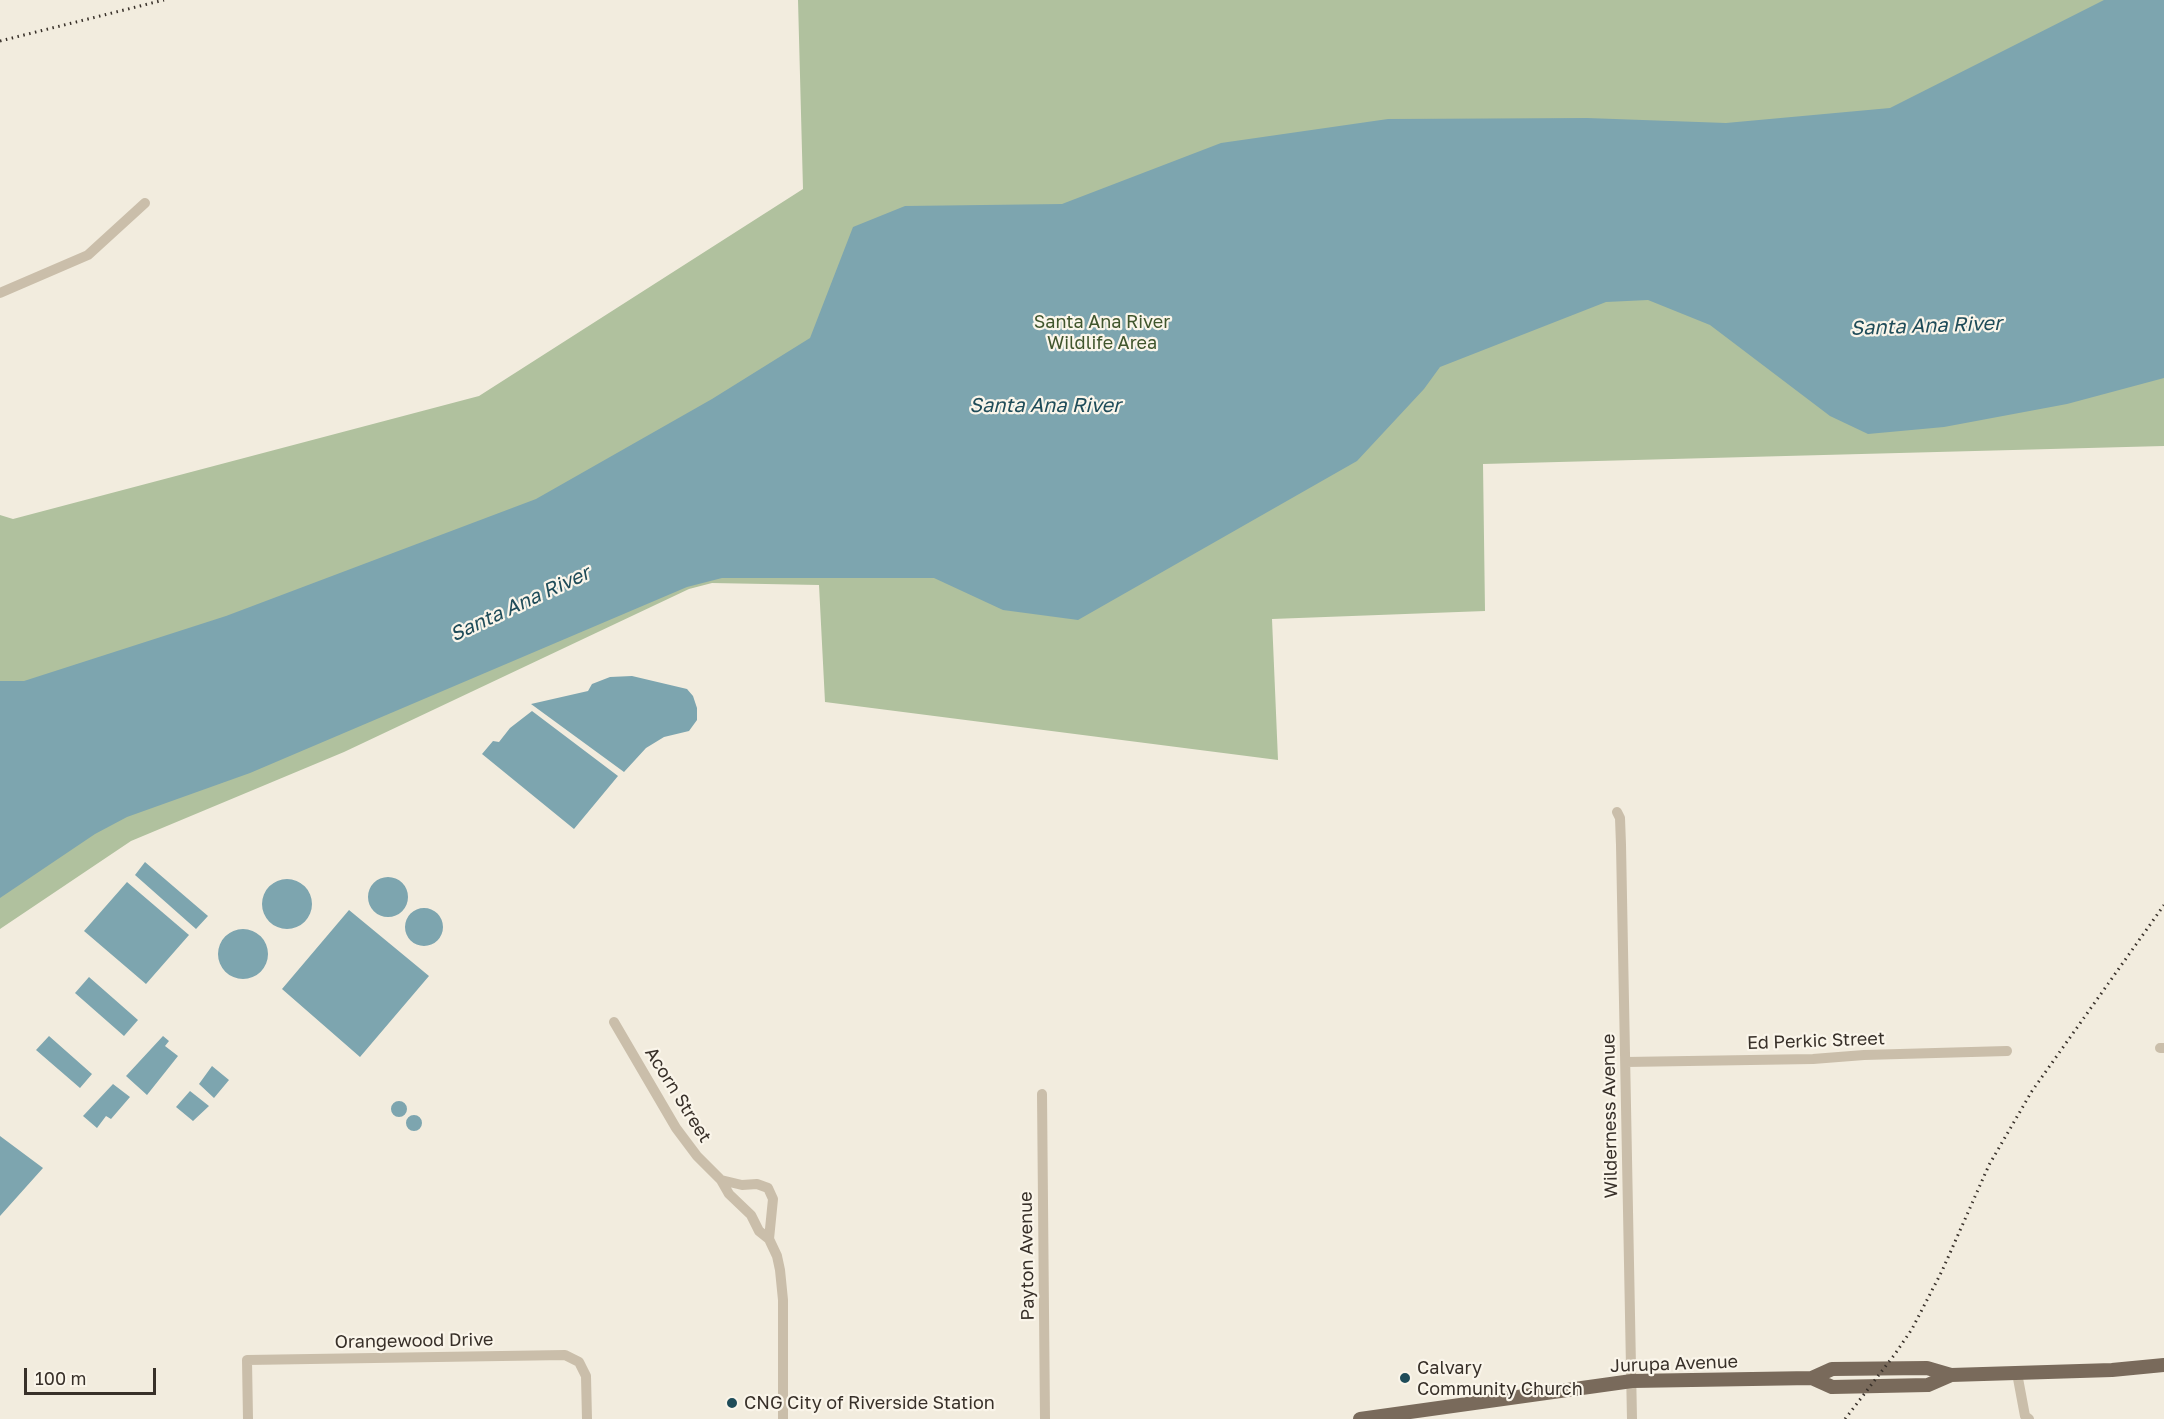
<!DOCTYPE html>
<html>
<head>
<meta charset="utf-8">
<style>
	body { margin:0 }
	#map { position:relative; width:2164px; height:1419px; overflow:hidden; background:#f2ecde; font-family:"Golos Text",sans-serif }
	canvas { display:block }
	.scale { position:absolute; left:24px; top:1368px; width:132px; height:27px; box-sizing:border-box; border:3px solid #383029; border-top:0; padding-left:8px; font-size:18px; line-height:21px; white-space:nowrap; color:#383029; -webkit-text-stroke:4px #faf5ea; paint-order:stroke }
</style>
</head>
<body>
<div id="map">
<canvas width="2164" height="1419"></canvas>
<div class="scale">100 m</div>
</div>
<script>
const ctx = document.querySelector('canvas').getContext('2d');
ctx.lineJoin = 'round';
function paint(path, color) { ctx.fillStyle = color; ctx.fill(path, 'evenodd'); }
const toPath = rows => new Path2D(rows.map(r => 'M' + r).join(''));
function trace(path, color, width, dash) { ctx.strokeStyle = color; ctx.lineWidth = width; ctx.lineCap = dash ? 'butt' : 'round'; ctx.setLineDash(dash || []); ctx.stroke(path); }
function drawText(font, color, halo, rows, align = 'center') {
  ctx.font = font + ' "Golos Text",sans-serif'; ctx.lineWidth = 4.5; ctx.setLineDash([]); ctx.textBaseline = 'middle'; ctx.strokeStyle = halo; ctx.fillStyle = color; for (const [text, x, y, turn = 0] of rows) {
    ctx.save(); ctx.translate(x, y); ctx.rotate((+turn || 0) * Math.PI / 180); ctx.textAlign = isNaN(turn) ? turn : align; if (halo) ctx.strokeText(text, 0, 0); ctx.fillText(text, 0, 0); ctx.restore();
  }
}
paint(toPath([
	[798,0,2164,0,2164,446,1483,464,1485,611,1272,619,1278,760,825,702,819,585,712,583,689,589,344,752,131,841,0,929,0,515,13,519,479,396,803,189]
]), '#b0c19e');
paint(toPath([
	[2104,0,2164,0,2164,378,2067,404,1944,427,1868,434,1830,416,1710,325,1648,300,1606,302,1440,367,1424,389,1357,461,1078,620,1003,610,934,578,722,578,687,587,250,773,127,817,95,834,0,898,0,681,24,681,226,616,536,499,712,399,810,338,853,227,905,206,1062,204,1221,143,1388,119,1587,118,1726,123,1890,108],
	[632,676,687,689,693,696,697,708,697,720,689,731,664,737,646,748,624,772,531,704,588,691,592,684,610,677],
	[532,711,618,776,574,829,482,754,493,741,499,742,510,728],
	[145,862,208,916,196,929,135,875],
	'368 897a20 20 0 1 1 40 0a20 20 0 1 1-40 0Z',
	'262 904a25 25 0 1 1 50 0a25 25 0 1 1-50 0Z',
	[127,882,189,935,146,984,84,931],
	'405 927a19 19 0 1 1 38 0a19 19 0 1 1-38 0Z',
	[349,910,429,976,360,1057,282,989],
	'218 954a25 25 0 1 1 50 0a25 25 0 1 1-50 0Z',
	[89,977,138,1020,124,1036,75,993],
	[49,1036,92,1074,80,1088,36,1050],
	[163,1036,169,1041,165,1046,178,1056,147,1095,126,1076],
	[212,1066,229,1080,214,1098,199,1084],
	[113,1084,130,1097,111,1119,106,1116,97,1128,83,1116],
	[190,1091,209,1106,193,1121,176,1107],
	'391 1109a8 8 0 1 1 16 0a8 8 0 1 1-16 0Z',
	'406 1123a8 8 0 1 1 16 0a8 8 0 1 1-16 0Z',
	[0,1136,43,1168,0,1216]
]), '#7da5af');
trace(toPath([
	[0,293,88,255,145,203],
	[1617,812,1620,818,1621,845,1632,1419],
	[614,1022,676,1128,697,1156,721,1180,729,1194,751,1215,759,1231,769,1239,777,1256,780,1270,783,1300,783,1419],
	[2160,1048,2164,1048],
	[1626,1062,1813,1059,1864,1055,2007,1051],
	[1042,1094,1045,1419],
	[721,1180,742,1185,757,1184,768,1188,773,1199,769,1239],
	[2017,1373,2025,1416,2029,1419],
	[248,1419,247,1360,565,1355,579,1362,586,1376,587,1419]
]), '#cabeaa', 10);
trace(toPath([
	[1812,1378,1832,1387,1928,1385,1951,1375],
	[1360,1419,1632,1381,1812,1378,1832,1369,1927,1368,1951,1375,2112,1370,2164,1365]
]), '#796a5b', 14);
trace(toPath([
	[0,41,164,0],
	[1845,1419,1895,1354,1912,1329,1942,1271,1989,1165,2032,1091,2164,905]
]), '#383029', 3, [1.5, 4.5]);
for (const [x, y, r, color] of [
	[1405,1378,6,"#1f4c59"],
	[732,1403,6,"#1f4c59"]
]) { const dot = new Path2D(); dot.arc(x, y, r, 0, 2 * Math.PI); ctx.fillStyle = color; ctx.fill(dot); trace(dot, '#faf5ea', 2); }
drawText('18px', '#40562d', '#faf5ea', [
	["Santa Ana River",1102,322],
	["Wildlife Area",1102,343]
]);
drawText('18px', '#383029', '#faf5ea', [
	["Ed Perkic Street",1816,1041,-2],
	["Acorn Street",678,1095,58],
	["Wilderness Avenue",1610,1116,-91],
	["Payton Avenue",1027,1256,-91],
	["Orangewood Drive",414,1341,-1],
	["Jurupa Avenue",1674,1364,-2]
]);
drawText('18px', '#383029', '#faf5ea', [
	["Calvary",1417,1368],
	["Community Church",1417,1389],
	["CNG City of Riverside Station",744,1403]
], 'left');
drawText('italic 20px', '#1f4c59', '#faf5ea', [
	["Santa Ana River",1926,326,-2],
	["Santa Ana River",1045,406],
	["Santa Ana River",520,604,-25]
]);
</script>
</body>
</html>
